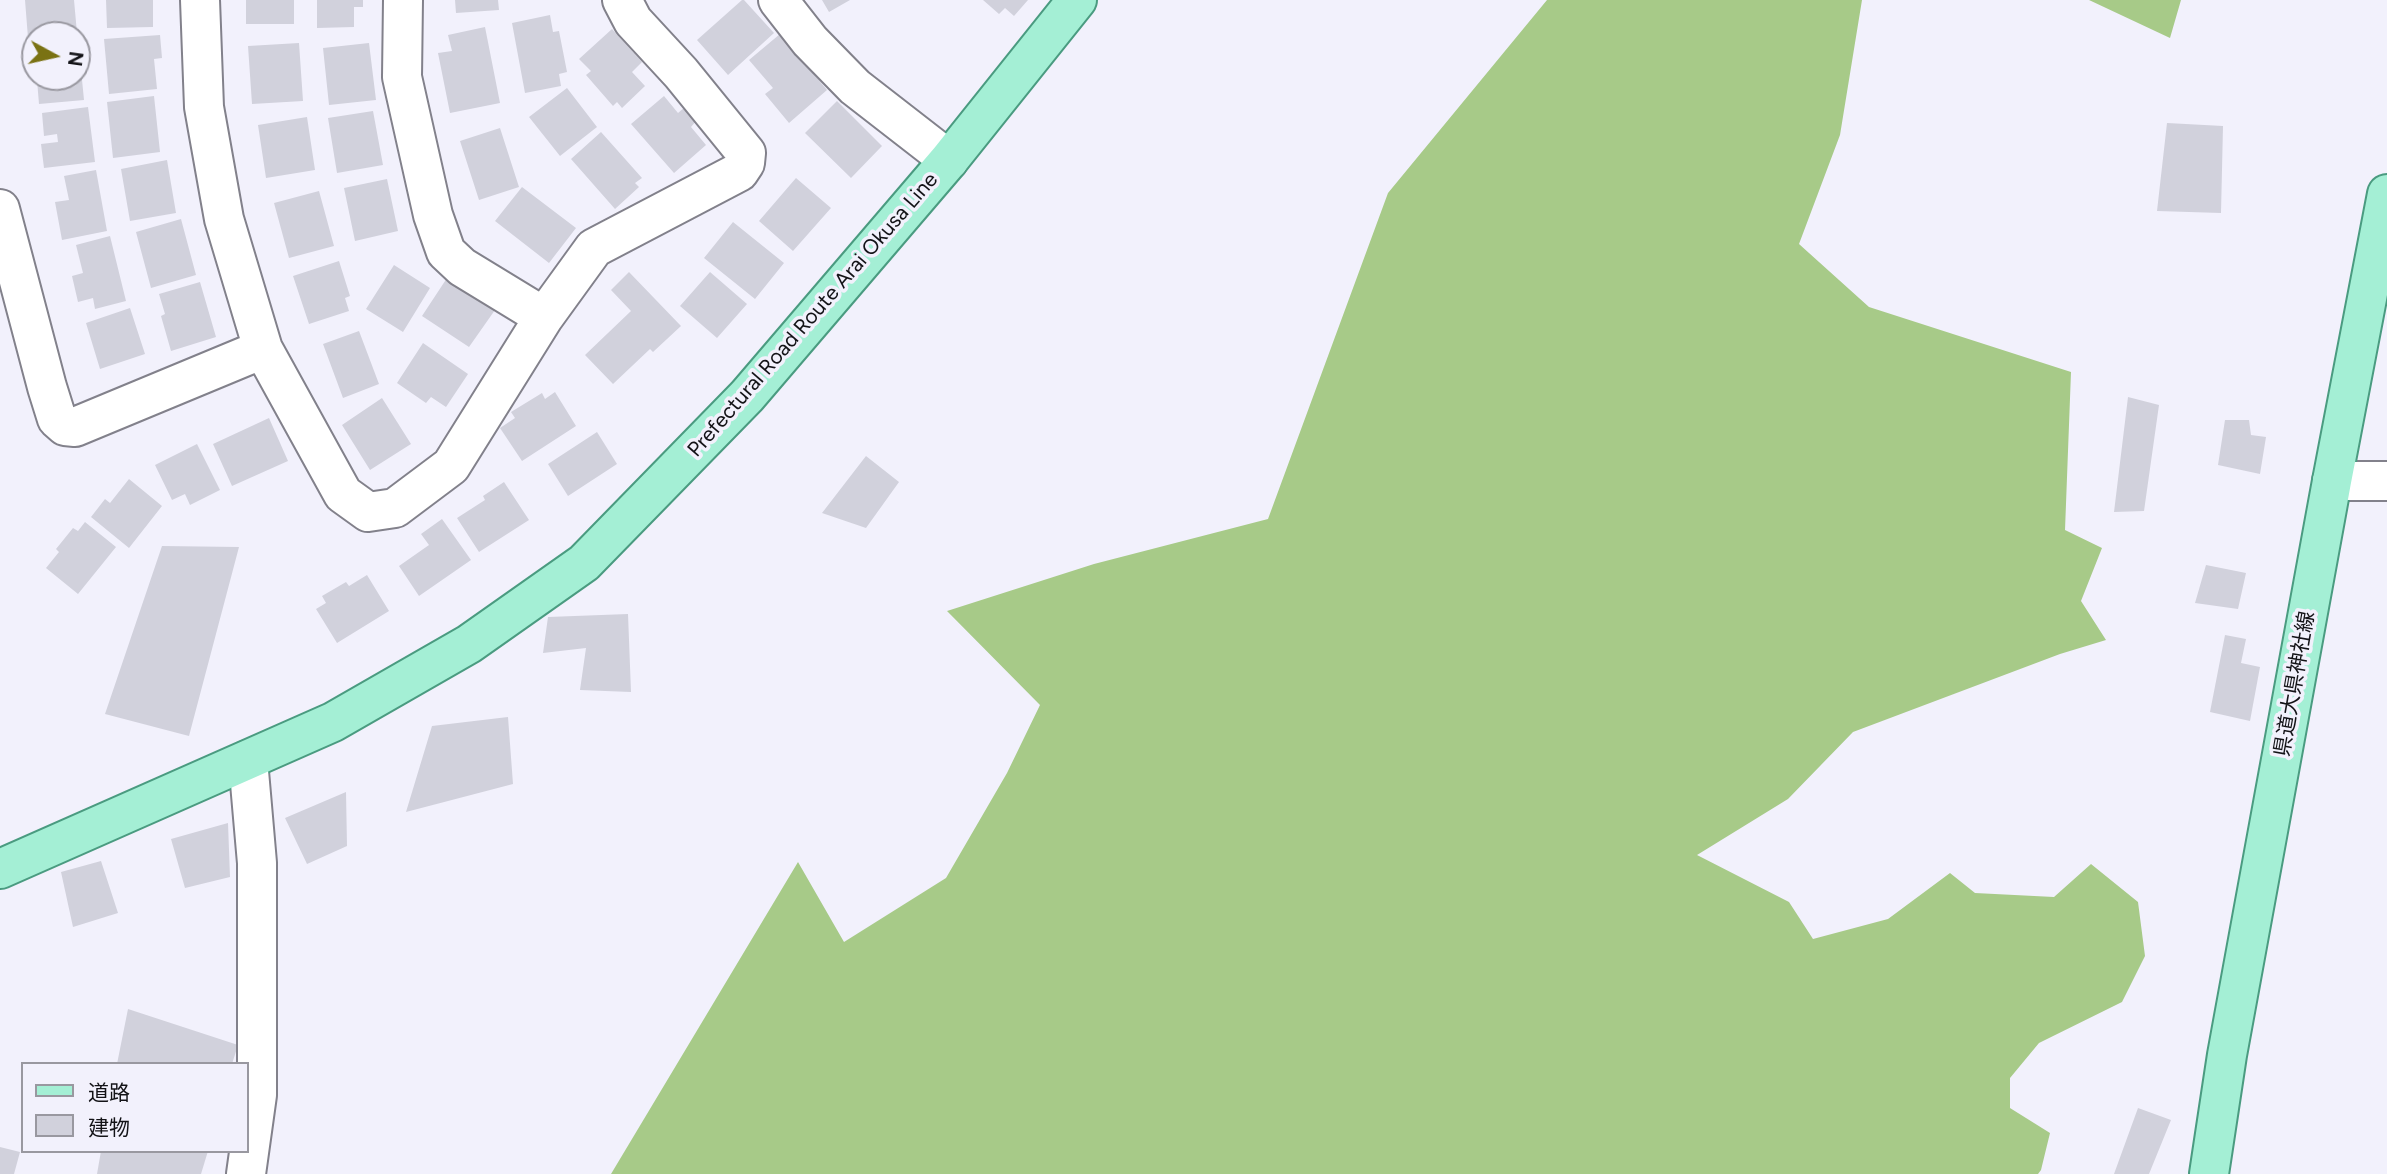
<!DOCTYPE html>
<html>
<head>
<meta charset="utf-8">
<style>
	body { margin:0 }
	#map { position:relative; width:2387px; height:1174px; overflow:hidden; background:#f2f1fc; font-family:Figtree,"Noto Sans JP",sans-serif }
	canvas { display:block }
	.legend { position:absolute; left:21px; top:1062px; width:228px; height:91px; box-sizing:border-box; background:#f2f1fc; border:2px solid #9998a0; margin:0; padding:9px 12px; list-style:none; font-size:21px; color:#131317 }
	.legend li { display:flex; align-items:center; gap:14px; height:35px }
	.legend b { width:35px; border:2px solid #9998a0 }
	.north { position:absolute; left:21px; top:21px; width:70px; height:70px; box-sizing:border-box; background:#f2f1fc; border:2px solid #9998a0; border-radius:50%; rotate:98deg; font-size:19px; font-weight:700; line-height:28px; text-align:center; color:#131317 }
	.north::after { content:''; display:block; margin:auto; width:24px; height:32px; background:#7a7213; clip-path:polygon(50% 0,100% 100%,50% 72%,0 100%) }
</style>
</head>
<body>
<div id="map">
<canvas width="2387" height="1174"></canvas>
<ul class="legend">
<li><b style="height:9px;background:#a4efd5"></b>道路</li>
<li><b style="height:19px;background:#d1d1dc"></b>建物</li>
</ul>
<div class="north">N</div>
</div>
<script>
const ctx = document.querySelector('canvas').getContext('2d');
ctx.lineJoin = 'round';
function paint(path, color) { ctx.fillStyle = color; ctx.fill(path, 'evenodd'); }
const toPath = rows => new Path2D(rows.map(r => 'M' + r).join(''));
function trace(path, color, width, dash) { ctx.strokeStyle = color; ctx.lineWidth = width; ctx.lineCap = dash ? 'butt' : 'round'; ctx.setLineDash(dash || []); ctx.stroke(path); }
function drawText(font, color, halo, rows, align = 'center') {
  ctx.font = font + ' Figtree,"Noto Sans JP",sans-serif'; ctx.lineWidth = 7; ctx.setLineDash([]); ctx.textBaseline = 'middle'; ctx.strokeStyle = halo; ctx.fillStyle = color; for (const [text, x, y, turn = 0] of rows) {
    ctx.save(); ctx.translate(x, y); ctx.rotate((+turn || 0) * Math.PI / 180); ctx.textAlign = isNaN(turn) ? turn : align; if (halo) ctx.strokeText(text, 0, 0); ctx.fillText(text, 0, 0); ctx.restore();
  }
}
paint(toPath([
	[1547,0,1862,0,1840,135,1799,244,1869,307,2071,372,2065,530,2102,548,2081,601,2106,640,2060,654,1853,732,1788,799,1697,855,1789,902,1813,939,1888,919,1950,873,1975,893,2054,897,2091,864,2138,902,2145,956,2122,1002,2039,1043,2010,1078,2010,1108,2050,1133,2041,1170,2038,1174,611,1174,798,862,844,942,946,878,1007,773,1040,705,947,611,1094,564,1268,519,1388,193],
	[2089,0,2181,0,2170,38]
]), '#a7ca88');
paint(toPath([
	[25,0,74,0,77,33,35,35,35,37,28,38],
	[106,0,153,0,153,27,107,28],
	[246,0,294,0,294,24,246,24],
	[317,0,363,0,363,7,354,7,354,27,317,28],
	[455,0,498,0,499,10,456,13],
	[742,0,744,0,774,33,728,75,697,40],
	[822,0,850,0,829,12],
	[983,0,1028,0,1014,16,1005,8,999,14],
	[550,15,553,32,559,31,567,72,559,74,561,86,525,93,512,23],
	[485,27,500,103,450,113,438,53,452,51,448,35],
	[612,29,642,62,632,72,645,86,622,108,617,102,613,106,586,75,591,71,579,59],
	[780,34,827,90,789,123,765,94,773,88,749,60],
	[160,35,162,58,154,59,157,89,109,94,104,39],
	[299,43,303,101,252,104,248,46],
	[369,43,376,100,329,105,323,48],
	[35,45,35,77,77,77,77,50,79,49,84,100,39,104,37,80,33,82,30,46],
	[567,88,597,127,560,156,529,117],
	[154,96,160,152,113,158,107,102],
	[664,96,678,113,685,107,696,121,691,127,706,145,674,173,631,124],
	[837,101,882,146,851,178,805,133],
	[88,107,95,162,44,168,41,144,58,142,57,134,44,136,42,113],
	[373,111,383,165,337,173,328,118],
	[307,117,315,170,266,178,258,125],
	[2167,123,2223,126,2221,213,2157,211],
	[500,128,519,187,479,200,460,141],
	[601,132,642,178,635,183,639,187,615,209,571,159],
	[167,160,176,213,130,221,121,169],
	[96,170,107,231,62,240,55,202,69,200,64,176],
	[796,178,831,208,793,251,759,221],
	[387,179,398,231,355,241,344,188],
	[522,187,576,228,549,263,495,221],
	[319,191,334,246,289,258,274,203],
	[181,219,196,275,151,288,136,232],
	[733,222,784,263,755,299,704,258],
	[110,236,126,301,95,309,93,298,78,302,72,276,83,273,76,245],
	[339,261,350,296,345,298,349,311,309,324,293,276],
	[394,265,430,288,403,332,366,309],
	[629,272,681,326,653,352,650,349,613,384,585,355,631,311,611,290],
	[710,272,747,304,717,338,680,306],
	[447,278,495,310,469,347,422,316],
	[200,282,216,337,171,351,161,316,165,314,159,294],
	[130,308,145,354,100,369,86,323],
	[359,331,379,384,343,398,323,344],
	[423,343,468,374,446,407,431,397,426,403,397,383],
	[555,392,576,426,522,461,500,428,515,418,511,412,542,393,545,399],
	[2128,397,2159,405,2144,511,2114,512],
	[382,398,411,444,370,470,342,425],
	[269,418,288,461,232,486,213,444],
	[2225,420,2249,420,2251,435,2266,437,2260,474,2218,465],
	[597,432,617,464,568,496,548,464],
	[197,444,220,490,190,505,185,494,172,500,155,465],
	[866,456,899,482,866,528,822,513],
	[129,479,162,506,129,548,91,517,105,499,110,503],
	[504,482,529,520,479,552,457,518,485,500,483,496],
	[442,519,471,560,419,596,399,566,429,545,421,534],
	[85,522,116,547,78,594,46,568,59,552,56,549,73,528,78,531],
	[162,546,239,547,189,736,105,714],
	[2206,565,2246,573,2238,609,2195,603],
	[367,575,389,611,337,643,316,609,326,603,322,596,346,582,349,586],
	[628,614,631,692,580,690,586,648,543,653,548,617],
	[2225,635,2246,639,2241,663,2260,667,2250,721,2210,712],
	[508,717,513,784,406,812,432,726],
	[346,792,347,846,307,864,285,818],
	[228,823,230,877,185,888,171,839],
	[101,861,118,913,73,927,61,872],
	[128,1009,238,1045,232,1064,117,1064],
	[2138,1108,2171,1120,2149,1174,2114,1174],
	[0,1147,20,1152,14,1174,0,1174],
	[101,1151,208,1151,201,1174,97,1174]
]), '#d1d1dc');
const minor = toPath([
	[200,0,204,107,224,219,263,349,343,494,368,512,395,508,451,466,544,317,594,248,739,172,745,163,746,153,681,73,633,21,622,0],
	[403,0,402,77,433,215,446,252,462,267,544,317],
	[778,0,810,41,855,87,949,160],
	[0,209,47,387,57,419,65,426,75,427,263,349],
	[2332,481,2387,481],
	[246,1174,257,1095,257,863,248,760]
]);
const major = toPath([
	[0,869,333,722,469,644,584,563,747,396,949,160,1077,0],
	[2209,1174,2227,1055,2332,481,2387,194]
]);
trace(minor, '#82818b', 42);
trace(major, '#4a9b80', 42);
trace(minor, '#fff', 38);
trace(major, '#a4efd5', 38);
drawText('21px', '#131317', '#f2f1fc', [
	["Prefectural Road Route Arai Okusa Line",813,315,-49],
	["県道大県神社線",2295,684,-80]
]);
</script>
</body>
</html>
